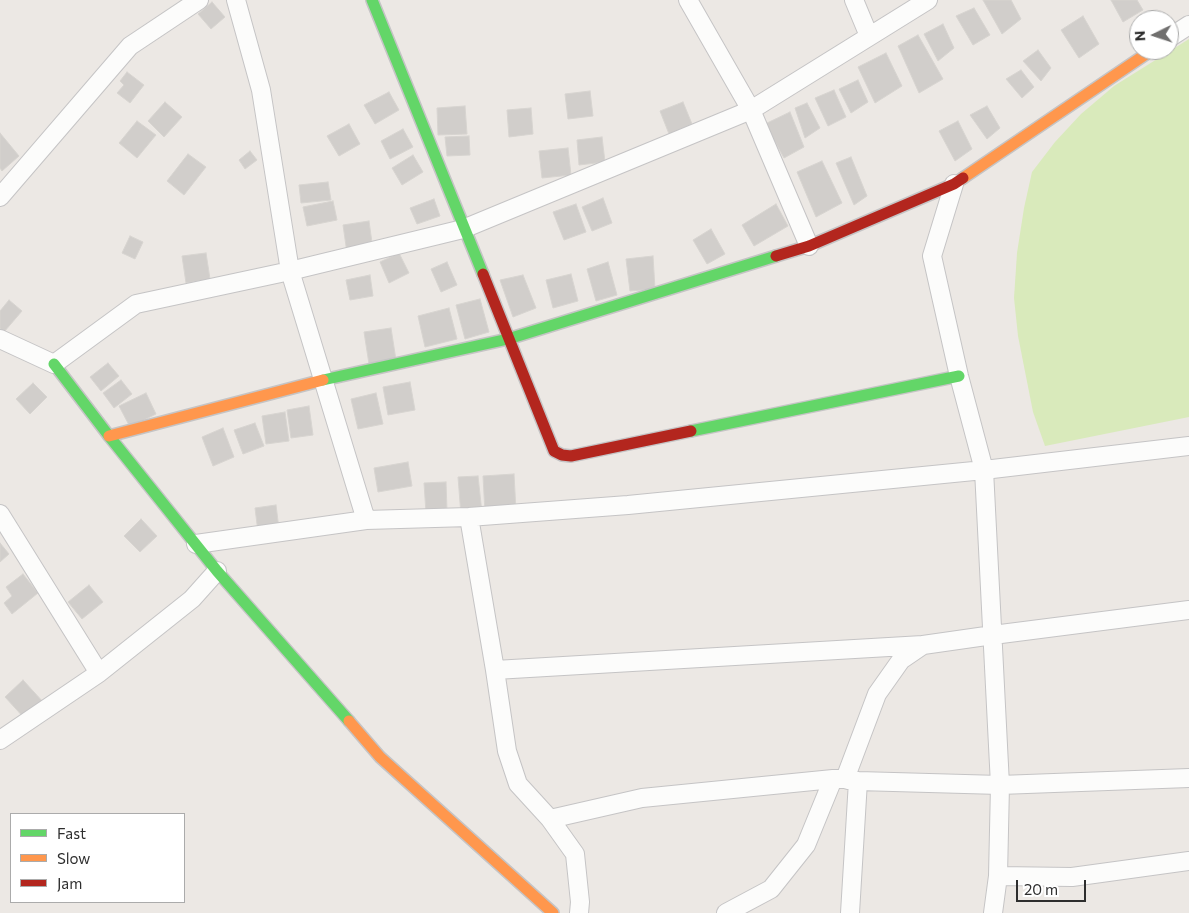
<!DOCTYPE html>
<style>
body{margin:0}
#map{position:relative;width:1189px;height:913px;overflow:hidden;background:#ece8e4;font-family:Commissioner,sans-serif}
canvas{display:block}
.legend{position:absolute;left:10px;top:813px;width:175px;height:90px;box-sizing:border-box;background:#fff;border:1px solid #ababab;margin:0;padding:6px 9px;list-style:none;font-size:15px;color:#2e2e2e}
.legend li{display:flex;align-items:center;gap:10px;height:25px}
.legend b{width:25px;border:1px solid #ababab}
.north{position:absolute;left:1129px;top:10px;width:50px;height:50px;box-sizing:border-box;background:#fff;border:1px solid #ababab;border-radius:50%;rotate:266deg;font-size:14px;font-weight:700;line-height:20px;text-align:center;color:#2e2e2e}
.north::after{content:'';display:block;margin:auto;width:18px;height:22px;background:#706f6e;clip-path:polygon(50% 0,100% 100%,50% 72%,0 100%)}
.scale{position:absolute;left:1016px;top:880px;width:70px;height:22px;box-sizing:border-box;border:2px solid #2e2e2e;border-top:0;padding-left:6px;font-size:15px;line-height:18px;white-space:nowrap;color:#2e2e2e;-webkit-text-stroke:4px #fff;paint-order:stroke}
</style>
<div id="map">
<canvas width="1189" height="913"></canvas>
<ul class="legend">
<li><b style="height:6px;background:#63d668"></b>Fast</li>
<li><b style="height:6px;background:#ff974d"></b>Slow</li>
<li><b style="height:6px;background:#b3261e"></b>Jam</li>
</ul>
<div class="north">N</div>
<div class="scale">20 m</div>
</div>
<script>
const c = document.querySelector('canvas').getContext('2d');
c.lineJoin = 'round';
function fillPath(path, color) { c.fillStyle = color; c.fill(path, 'evenodd'); }
const shape = rows => new Path2D(rows.map(r => 'M' + r).join(''));
function trace(path, color, width, dash) { c.strokeStyle = color; c.lineWidth = width; c.lineCap = dash ? 'butt' : 'round'; c.setLineDash(dash || []); c.stroke(path); }
const pitch = shape([
 [1189,39,1189,417,1045,446,1033,412,1018,336,1014,298,1017,253,1024,208,1032,172,1055,142,1081,114,1114,86]
]);
const building = shape([
 [983,0,1011,0,1021,19,1002,34,983,0],
 [1111,0,1137,0,1143,10,1123,22,1111,0],
 [212,2,225,17,211,29,198,14,212,2],
 [974,8,990,35,973,45,956,16,974,8],
 [1083,16,1099,44,1079,58,1061,30,1083,16],
 [943,24,954,48,938,61,924,34,943,24],
 [918,35,943,79,919,93,898,46,918,35],
 [1038,50,1051,68,1041,81,1023,61,1038,50],
 [886,53,902,86,875,103,858,67,886,53],
 [1021,70,1034,87,1022,98,1006,79,1021,70],
 [127,72,144,85,130,103,117,93,124,85,120,81,127,72],
 [858,80,868,102,851,113,839,89,858,80],
 [834,90,846,117,828,126,815,98,834,90],
 [590,91,593,116,568,119,565,94,590,91],
 [389,92,399,110,375,124,364,105,389,92],
 [165,102,182,117,164,137,148,121,165,102],
 [683,102,692,124,669,134,660,111,683,102],
 [807,103,820,128,805,138,795,108,807,103],
 [465,106,467,134,438,135,437,108,465,106],
 [987,106,1000,128,987,139,970,115,987,106],
 [531,108,533,134,509,137,507,110,531,108],
 [790,112,804,147,784,158,765,124,790,112],
 [137,121,156,135,137,158,119,143,137,121],
 [958,121,972,149,955,161,939,131,958,121],
 [349,124,360,144,339,156,327,136,349,124],
 [403,129,413,147,390,159,381,141,403,129],
 [0,133,19,156,2,171,0,168,0,133],
 [469,136,470,155,447,156,445,137,469,136],
 [602,137,605,162,579,165,577,140,602,137],
 [568,148,571,175,542,178,539,151,568,148],
 [250,151,257,160,245,169,239,160,250,151],
 [188,154,206,167,184,195,167,181,188,154],
 [413,155,423,172,402,185,392,168,413,155],
 [851,157,867,196,854,205,836,163,851,157],
 [822,161,842,203,816,217,797,172,822,161],
 [328,182,331,200,301,203,299,185,328,182],
 [603,198,612,223,592,231,582,207,603,198],
 [434,199,440,216,417,224,410,208,434,199],
 [333,201,337,220,307,226,303,207,333,201],
 [576,204,586,232,564,240,553,212,576,204],
 [776,204,788,226,754,246,742,225,776,204],
 [369,221,373,250,347,253,343,225,369,221],
 [711,229,725,254,707,264,693,240,711,229],
 [130,236,143,242,135,259,122,253,130,236],
 [206,253,210,279,186,283,182,256,206,253],
 [399,253,409,273,389,283,380,262,399,253],
 [653,256,655,289,630,291,626,259,653,256],
 [447,262,457,285,441,292,431,269,447,262],
 [608,262,617,295,596,301,587,269,608,262],
 [571,274,578,301,553,308,546,280,571,274],
 [370,275,373,296,350,300,346,280,370,275],
 [523,275,536,308,513,317,500,280,523,275],
 [480,299,489,332,465,339,456,305,480,299],
 [9,300,22,311,4,332,0,328,0,311,9,300],
 [449,308,457,339,425,347,418,316,449,308],
 [391,328,396,360,369,364,364,332,391,328],
 [108,363,119,376,101,391,90,377,108,363],
 [121,380,132,394,114,408,103,393,121,380],
 [410,382,415,410,388,415,383,387,410,382],
 [33,383,47,397,30,414,16,399,33,383],
 [146,393,156,414,130,427,119,406,146,393],
 [376,393,383,424,358,429,351,399,376,393],
 [309,406,313,435,291,438,287,410,309,406],
 [285,412,289,441,266,444,262,416,285,412],
 [255,423,264,446,243,454,234,430,255,423],
 [223,428,234,457,213,466,202,437,223,428],
 [408,462,412,486,378,492,374,468,408,462],
 [514,474,516,511,485,513,483,476,514,474],
 [478,476,482,513,461,515,458,477,478,476],
 [446,482,447,511,426,513,424,483,446,482],
 [276,505,279,529,258,532,255,508,276,505],
 [141,519,157,536,140,552,124,536,141,519],
 [0,543,9,554,0,562,0,543],
 [23,574,38,593,12,614,4,603,12,596,6,587,23,574],
 [89,585,103,602,82,619,68,602,89,585],
 [23,680,44,703,26,720,5,697,23,680]
]);
const street = shape([
 [688,0,751,110,809,246],
 [854,0,869,36],
 [1169,38,1189,25],
 [954,184,932,256,959,376,984,470,1000,785,998,876,993,913],
 [0,197,130,46,199,0],
 [0,339,54,364,136,304,290,271,463,229,751,110,928,0],
 [0,514,99,673],
 [469,517,495,670,507,751,518,784,550,819,575,854,580,902,579,913],
 [366,520,469,517,628,505,984,470,1189,446],
 [196,544,366,520,290,271,261,90,236,0],
 [495,670,923,645],
 [0,740,99,673,192,599,217,571],
 [848,780,858,781,850,913],
 [858,781,1000,785,1189,778],
 [550,819,642,798,833,779],
 [998,876,1072,877,1189,861],
 [726,913,771,889,806,845,833,779,845,779,877,694,901,660,923,645,993,635,1189,610]
]);
const fast = shape([
 [372,0,483,274],
 [54,364,109,436,217,571,349,721],
 [323,380,508,339,776,256],
 [691,431,959,376]
]);
const slow = shape([
 [963,178,1152,50],
 [109,436,323,380],
 [349,721,380,757,553,913]
]);
const jam = shape([
 [776,256,809,246,954,184,963,178],
 [483,274,554,451,562,455,571,456,691,431]
]);
fillPath(pitch, '#d9eabb');
fillPath(building, '#d1cecb');
trace(building, '#d7d4d0', 1);
trace(street, '#c5c4c5', 20);
trace(fast, '#c5c4c5', 14);
trace(slow, '#c5c4c5', 14);
trace(jam, '#c5c4c5', 14);
trace(street, '#fcfcfb', 18);
trace(fast, '#63d668', 11);
trace(slow, '#ff974d', 11);
trace(jam, '#b3261e', 11);
</script>
